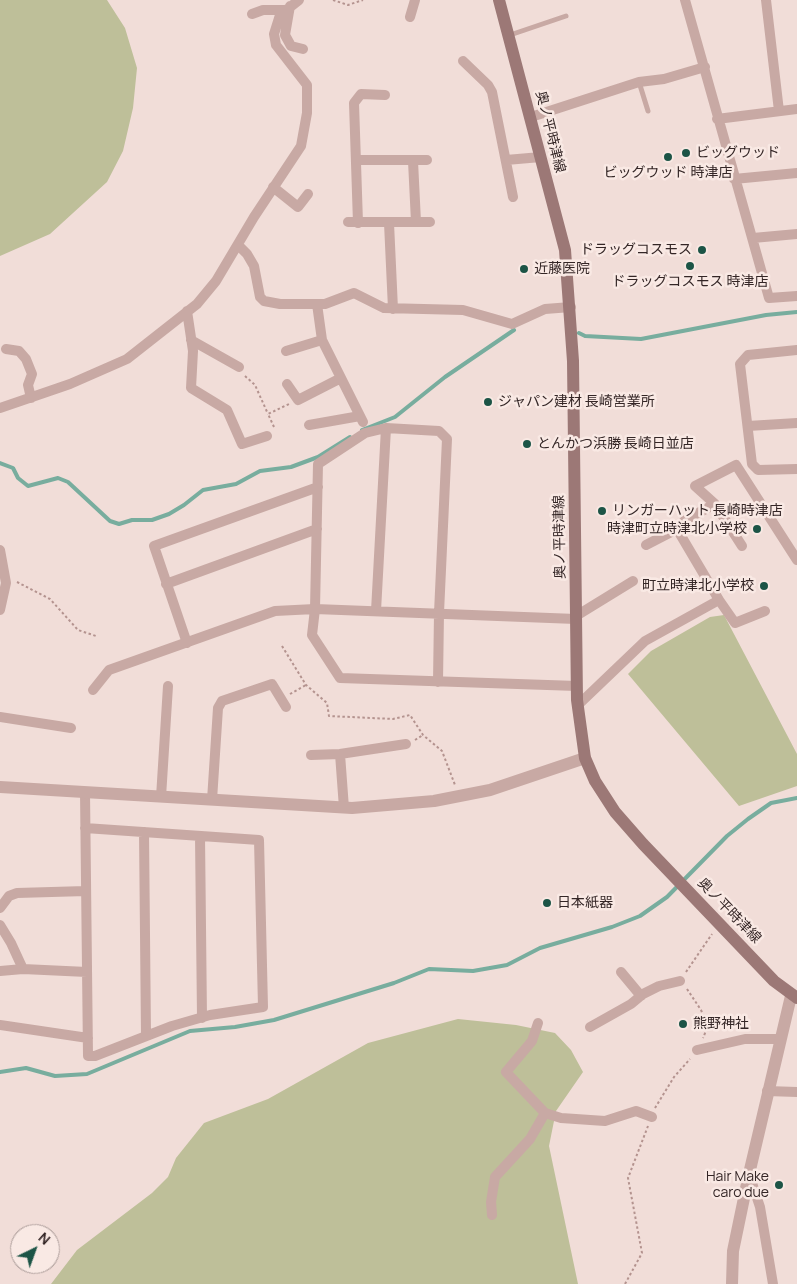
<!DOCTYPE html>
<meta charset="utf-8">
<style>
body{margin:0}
#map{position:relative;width:797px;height:1284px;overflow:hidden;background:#f1ddd8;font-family:Manrope,sans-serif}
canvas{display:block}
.north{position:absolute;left:10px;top:1224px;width:50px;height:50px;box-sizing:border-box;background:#f9e9e4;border:1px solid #aa9b98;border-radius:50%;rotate:42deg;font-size:14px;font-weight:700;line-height:20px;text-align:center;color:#342626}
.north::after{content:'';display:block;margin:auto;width:18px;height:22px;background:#1c5446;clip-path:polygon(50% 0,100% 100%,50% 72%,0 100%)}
</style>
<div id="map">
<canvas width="797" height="1284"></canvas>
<div class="north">N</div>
</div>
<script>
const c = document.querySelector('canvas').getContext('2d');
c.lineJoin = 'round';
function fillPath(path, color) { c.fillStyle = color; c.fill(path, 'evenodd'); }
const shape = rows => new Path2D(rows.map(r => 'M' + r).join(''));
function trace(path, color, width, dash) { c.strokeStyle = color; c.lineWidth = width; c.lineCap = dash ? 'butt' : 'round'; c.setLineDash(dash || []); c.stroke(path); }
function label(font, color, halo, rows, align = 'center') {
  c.font = font + ' Manrope,"Noto Sans JP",sans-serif'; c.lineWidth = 5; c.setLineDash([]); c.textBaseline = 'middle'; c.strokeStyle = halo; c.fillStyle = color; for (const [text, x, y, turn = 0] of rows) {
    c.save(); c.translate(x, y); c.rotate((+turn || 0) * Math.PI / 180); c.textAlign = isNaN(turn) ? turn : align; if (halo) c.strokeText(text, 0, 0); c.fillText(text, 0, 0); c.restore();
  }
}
const green = shape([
 [0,0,107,0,125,28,137,68,133,108,123,151,107,182,50,234,0,256],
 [724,615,797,754,797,786,739,806,628,674,651,651,710,617],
 [458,1019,516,1025,555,1033,571,1050,583,1072,556,1111,549,1146,578,1284,51,1284,77,1250,152,1193,168,1177,176,1158,204,1123,268,1099,368,1043]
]);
const stream = shape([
 [579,333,585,336,641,339,766,315,797,312],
 [362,430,395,417,445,377,514,330],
 [0,463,13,468,18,478,28,486,58,478,68,482,110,521,119,524,132,520,152,520,169,514,184,505,203,490,236,484,260,471,291,467,318,457,350,437],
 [0,1072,26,1068,55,1076,87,1074,190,1031,235,1027,274,1020,394,983,429,969,473,971,507,965,540,948,612,927,640,916,667,897,727,836,748,819,771,803,797,798]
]);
const path = shape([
 [333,0,348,5,363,0],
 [245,376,255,385,268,414],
 [274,427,268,414,289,404],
 [17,582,50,599,78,630,96,636],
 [282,646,306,685,327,703,329,716,393,719,410,715,423,735,442,751,455,785],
 [290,694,306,685],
 [415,740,423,735],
 [686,972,712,934],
 [687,989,701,1010,708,1026,703,1038],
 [655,1108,674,1077,690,1059],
 [625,1284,642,1253,628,1178,648,1126]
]);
const service = shape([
 [510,35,566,16],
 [639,82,648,111]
]);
const minor = shape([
 [685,0,769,298,797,296],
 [766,0,779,111],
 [290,6,285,35,291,46,303,49],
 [252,14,263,10,285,10],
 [410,17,415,0],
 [463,61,488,85,492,92,513,197],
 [531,117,639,82,664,79,705,67],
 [717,119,797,109],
 [356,160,427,160],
 [506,160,541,157],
 [413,161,416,222],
 [734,179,797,173],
 [273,187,298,207,308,194],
 [348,222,430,222],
 [358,223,354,103,361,94,385,95],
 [389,223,393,309],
 [753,238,797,234],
 [238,245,247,254,254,266,260,297,264,301,280,304,325,304,354,293,384,308,463,310,512,324,545,309,571,307],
 [317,304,322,340,363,422],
 [187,311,193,351,191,388,227,410,242,444,267,436],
 [191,340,239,367],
 [6,349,19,351,26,359,32,374,28,385,31,398],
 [797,350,748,355,740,364,752,464,758,470,797,469],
 [286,351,322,340],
 [287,384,298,400,341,378],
 [0,408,70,384,127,359,197,304,216,281,254,217,301,146,307,113,307,85,276,45,274,34,280,15,299,0],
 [309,425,360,416],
 [748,426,797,423],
 [386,428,439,431,447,439,439,613,438,682],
 [715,504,742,546],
 [646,545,677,529],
 [0,550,6,583,0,610],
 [166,584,317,529],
 [719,600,735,623,765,611],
 [376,611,386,428,365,433,318,464,315,609,312,635,340,678,577,686],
 [576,616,633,581],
 [187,643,154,546,318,487],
 [93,690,109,670,275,611,315,609,576,619],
 [577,706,645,641,719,600,677,529,685,520,715,504,695,486,736,465,797,560],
 [0,717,71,728],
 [340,754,344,808],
 [311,755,340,754,406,744],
 [85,792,88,1056,95,1056,172,1026,210,1015,263,1007,259,840,85,828],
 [161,797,168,686],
 [212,800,218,708,222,701,272,684,286,707],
 [144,832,146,1036],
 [200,836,202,1018],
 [0,908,9,896,17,893,86,891],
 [0,925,11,943,23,969],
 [0,971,23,969,87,972],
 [621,972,641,996],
 [538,1023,532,1041,506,1072,545,1113,561,1118,605,1121,636,1111,652,1117],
 [0,1025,88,1038],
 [590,1027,631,1004,643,994,659,986,680,981],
 [697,1050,745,1039,780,1039],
 [767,1091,797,1092],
 [749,1174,760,1207,773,1284],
 [492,1215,491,1202,495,1177,530,1139,545,1113]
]);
const tertiary = shape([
 [0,787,352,808,434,801,490,790,585,758],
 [732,1284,733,1251,749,1174,791,996]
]);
const secondary = shape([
 [499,0,565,250,573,361,577,700,585,758,595,781,615,812,643,844,774,981,797,998]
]);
const markers = [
 [686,153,5,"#1c5446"],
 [668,157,5,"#1c5446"],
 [702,250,5,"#1c5446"],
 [690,266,5,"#1c5446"],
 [524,269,5,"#1c5446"],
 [488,402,5,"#1c5446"],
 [527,444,5,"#1c5446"],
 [602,511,5,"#1c5446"],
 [757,529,5,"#1c5446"],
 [764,586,5,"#1c5446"],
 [547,903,5,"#1c5446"],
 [683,1024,5,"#1c5446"],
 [779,1185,5,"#1c5446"]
];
const streetNames = [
 ["奥ノ平時津線",550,132,76],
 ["奥ノ平時津線",560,537,-91],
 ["奥ノ平時津線",729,911,46]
];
const poiNames = [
 ["ビッグウッド",696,153],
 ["ビッグウッド 時津店",668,173,"center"],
 ["ドラッグコスモス",692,250,"right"],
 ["近藤医院",534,269],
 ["ドラッグコスモス 時津店",690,282,"center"],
 ["ジャパン建材 長崎営業所",498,402],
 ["とんかつ浜勝 長崎日並店",537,444],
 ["リンガーハット 長崎時津店",612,511],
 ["時津町立時津北小学校",747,529,"right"],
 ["町立時津北小学校",754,586,"right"],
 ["日本紙器",557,903],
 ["熊野神社",693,1024],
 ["Hair Make",769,1177,"right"],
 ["caro due",769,1193,"right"]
];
fillPath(green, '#bebf99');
trace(stream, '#78ad9e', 4);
trace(path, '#b4938f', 2, [2.5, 2.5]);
trace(service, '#c8a9a4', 5);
trace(minor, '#c8a9a4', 10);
trace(tertiary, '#c8a9a4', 12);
trace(secondary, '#9c7876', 12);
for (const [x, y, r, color] of markers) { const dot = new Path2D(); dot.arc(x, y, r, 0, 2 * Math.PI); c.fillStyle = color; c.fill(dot); trace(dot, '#f9e9e4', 2); }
label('14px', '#342626', '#f9e9e4', streetNames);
label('14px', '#342626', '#f9e9e4', poiNames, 'left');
</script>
